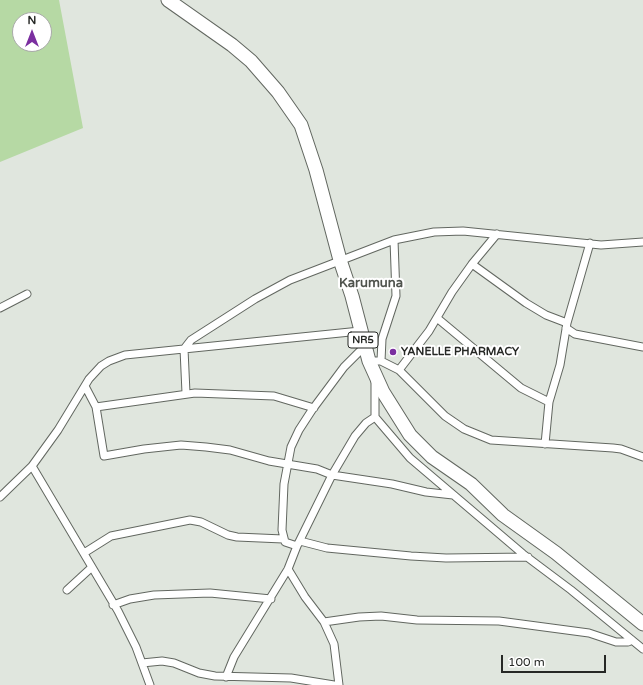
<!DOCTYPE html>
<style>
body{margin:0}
#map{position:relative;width:643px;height:685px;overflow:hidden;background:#e0e6de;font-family:"Varela Round",sans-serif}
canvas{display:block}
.north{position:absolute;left:12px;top:12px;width:40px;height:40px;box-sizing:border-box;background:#fff;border:1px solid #a8a9a8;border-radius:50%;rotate:0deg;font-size:11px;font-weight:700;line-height:16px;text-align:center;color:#262825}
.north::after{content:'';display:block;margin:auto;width:14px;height:18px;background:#7b2fa0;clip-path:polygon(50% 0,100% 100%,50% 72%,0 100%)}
.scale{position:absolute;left:501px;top:655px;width:105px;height:18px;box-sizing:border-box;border:2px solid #262825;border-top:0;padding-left:5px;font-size:12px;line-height:14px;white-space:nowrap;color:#262825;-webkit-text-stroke:3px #fff;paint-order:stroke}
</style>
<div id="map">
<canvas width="643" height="685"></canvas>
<div class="north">N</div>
<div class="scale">100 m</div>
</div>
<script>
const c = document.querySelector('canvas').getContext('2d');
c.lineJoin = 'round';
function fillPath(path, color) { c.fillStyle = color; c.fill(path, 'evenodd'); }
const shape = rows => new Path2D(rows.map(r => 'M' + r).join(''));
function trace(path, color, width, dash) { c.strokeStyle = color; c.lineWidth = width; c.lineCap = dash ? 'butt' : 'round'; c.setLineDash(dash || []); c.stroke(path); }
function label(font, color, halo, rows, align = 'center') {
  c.font = font + ' "Varela Round",sans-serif'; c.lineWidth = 4; c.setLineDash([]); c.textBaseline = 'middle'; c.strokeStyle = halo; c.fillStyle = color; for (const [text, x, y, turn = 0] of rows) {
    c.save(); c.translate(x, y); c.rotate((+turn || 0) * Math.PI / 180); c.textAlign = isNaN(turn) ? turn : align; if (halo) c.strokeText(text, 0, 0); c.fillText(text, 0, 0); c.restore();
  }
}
const green = shape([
 [0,0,59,0,83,128,0,162],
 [20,20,44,20,44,44,20,44]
]);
const street = shape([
 [472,264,497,234],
 [0,308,27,294],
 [437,318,521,388,549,402],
 [566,328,575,334,643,347],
 [369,361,381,361,399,370,445,416,464,429,491,440,613,448,621,449,643,457],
 [381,361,382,339,396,296,394,240],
 [399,370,429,331,452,292,472,264,526,303,546,315,567,323,590,243],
 [375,379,375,417,410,458,523,554,571,590,643,649],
 [85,386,96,407,104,456,144,449,181,445,206,447,230,450,269,461,317,469,332,475,392,484,426,492,453,495],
 [186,393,184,349,191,340,255,299,290,280,394,240,434,232,463,231,601,245,643,242],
 [96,407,195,393,274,396,314,408],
 [545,444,549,402,560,365,567,323],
 [32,466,118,611,136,647,150,685],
 [0,497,32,466,58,430,89,379,101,366,109,361,125,355,360,331],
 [300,541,327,548,411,556,446,558,528,557],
 [297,546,285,542,282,530,284,484,291,447,299,430,312,410,344,367,365,346],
 [84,553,111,536,190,520,201,522,228,535,237,537,283,539],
 [288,569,305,597,324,622,334,644,339,685],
 [67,590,92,567],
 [113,605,130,599,154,595,210,593,271,599],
 [324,622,359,617,381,616,417,620,499,621,589,633,616,642,628,642,632,640],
 [142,663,162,661,174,663,199,673,215,676,291,678,334,685],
 [226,677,234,657,288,569,297,546,332,475,355,436,366,423,375,417]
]);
const highway = shape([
 [168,0,232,45,251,61,278,92,301,125,316,170,340,260,352,296,369,361,383,392,410,435,432,457,471,484,503,515,556,553,643,624]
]);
const markers = [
 [393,352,4,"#7b2fa0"]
];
const shields = [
 [363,340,30]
];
const shieldNames = [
 ["NR5",363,340]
];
const poiNames = [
 ["YANELLE PHARMACY",401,352]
];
const quarterNames = [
 ["Karumuna",371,284]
];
fillPath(green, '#b6d9a4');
trace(street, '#626760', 9);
trace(highway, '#626760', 15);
trace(street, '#fff', 7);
trace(highway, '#fff', 13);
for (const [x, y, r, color] of markers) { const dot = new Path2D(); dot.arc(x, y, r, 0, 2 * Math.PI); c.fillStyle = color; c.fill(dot); trace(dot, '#fff', 1.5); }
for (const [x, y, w] of shields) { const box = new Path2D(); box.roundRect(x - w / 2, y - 8, w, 16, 3); c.fillStyle = '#fff'; c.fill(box); trace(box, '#262825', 1); }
label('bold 10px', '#262825', null, shieldNames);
label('bold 11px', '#262825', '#fff', poiNames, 'left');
label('bold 13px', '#4f534d', '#fff', quarterNames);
</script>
